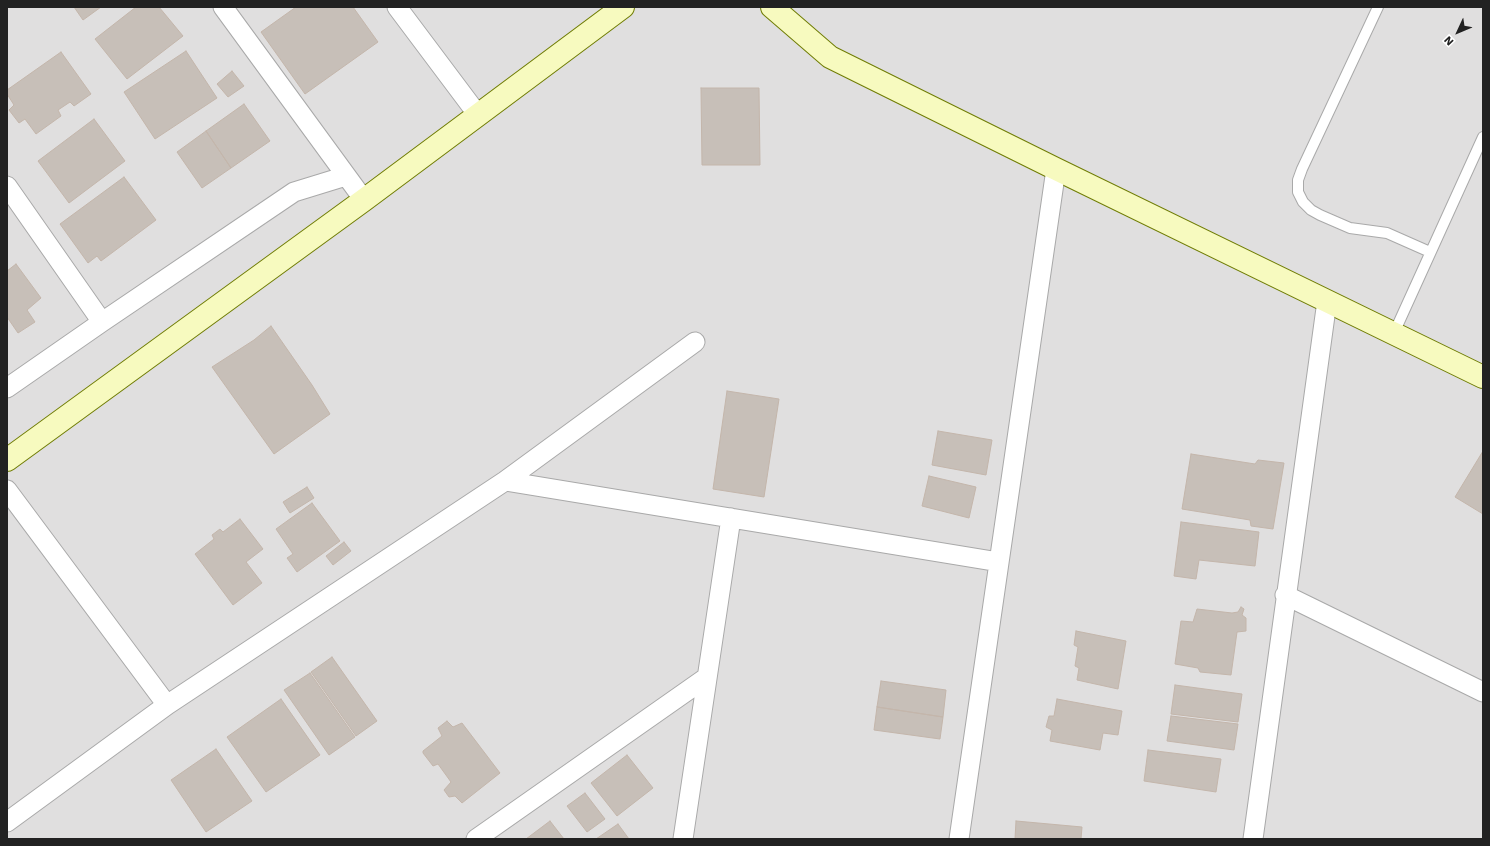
<!DOCTYPE html>
<style>
body{margin:0}
#map{position:relative;width:1490px;height:846px;overflow:hidden;background:#f2efe9;font-family:"Work Sans",sans-serif}
canvas{display:block}
.frame{position:absolute;inset:0;border:8px solid #222;pointer-events:none}
.north{position:absolute;left:1438px;top:12px;width:40px;height:40px;-webkit-text-stroke:3px #fff;paint-order:stroke;rotate:226deg;font-size:11px;font-weight:700;line-height:16px;text-align:center;color:#222}
.north::after{content:'';display:block;margin:auto;width:14px;height:18px;background:#222;clip-path:polygon(50% 0,100% 100%,50% 72%,0 100%)}
</style>
<div id="map">
<canvas width="1490" height="846"></canvas>
<div class="frame"></div>
<div class="north">N</div>
</div>
<script>
const c = document.querySelector('canvas').getContext('2d');
c.lineJoin = 'round';
function fillPath(path, color) { c.fillStyle = color; c.fill(path, 'evenodd'); }
const shape = rows => new Path2D(rows.map(r => 'M' + r).join(''));
function trace(path, color, width, dash) { c.strokeStyle = color; c.lineWidth = width; c.lineCap = dash ? 'butt' : 'round'; c.setLineDash(dash || []); c.stroke(path); }
const residential = shape([
 [7,7,1483,7,1483,839,7,839]
]);
const building = shape([
 [74,7,101,7,83,20,74,7],
 [136,7,159,7,183,36,127,79,95,39,136,7],
 [296,7,353,7,378,42,305,94,261,32,296,7],
 [186,51,217,98,155,139,124,92,186,51],
 [61,52,91,94,74,106,70,102,58,110,61,116,36,134,25,119,19,123,9,110,14,105,7,94,7,90,61,52],
 [232,71,244,86,228,97,217,84,232,71],
 [701,88,759,88,760,165,702,165,701,88],
 [244,104,270,141,231,168,206,131,244,104],
 [94,119,125,161,69,203,38,161,94,119],
 [206,131,231,168,202,188,177,152,206,131],
 [124,177,156,220,101,261,97,256,88,263,60,224,124,177],
 [16,264,41,298,27,310,35,322,18,333,7,317,7,271,16,264],
 [271,326,312,385,330,414,274,454,212,367,254,340,271,326],
 [727,391,779,399,764,497,713,489,727,391],
 [938,431,992,440,986,475,932,465,938,431],
 [1483,451,1483,514,1455,497,1483,451],
 [1191,454,1255,464,1258,460,1284,463,1273,529,1251,526,1250,520,1182,509,1191,454],
 [929,476,976,487,969,518,922,506,929,476],
 [307,487,314,498,290,513,283,502,307,487],
 [312,503,340,541,297,572,287,558,293,554,276,529,312,503],
 [240,519,263,549,246,562,262,583,233,605,195,554,214,539,212,535,220,529,223,532,240,519],
 [1181,522,1259,532,1255,566,1199,560,1196,579,1174,576,1181,522],
 [344,542,351,551,333,565,326,556,344,542],
 [1241,607,1244,609,1242,615,1246,618,1246,631,1237,632,1231,675,1200,672,1198,668,1175,664,1181,621,1193,622,1197,609,1232,613,1238,612,1241,607],
 [1076,631,1126,641,1118,689,1077,680,1079,668,1075,666,1078,647,1074,645,1076,631],
 [332,657,377,721,356,736,311,672,332,657],
 [310,673,355,737,329,755,284,690,310,673],
 [881,681,946,690,943,717,877,707,881,681],
 [1175,685,1242,694,1238,722,1171,714,1175,685],
 [281,699,320,755,266,792,227,737,281,699],
 [1057,699,1122,711,1118,735,1103,733,1100,750,1050,741,1052,730,1046,727,1049,716,1054,716,1057,699],
 [877,707,943,717,940,739,874,730,877,707],
 [1171,716,1238,724,1234,750,1167,741,1171,716],
 [447,721,453,727,462,723,500,773,462,803,455,796,449,797,444,790,451,782,438,764,433,766,423,753,423,751,442,736,438,728,447,721],
 [216,749,252,801,206,832,171,780,216,749],
 [1148,750,1221,759,1216,792,1144,781,1148,750],
 [627,755,653,788,617,816,591,783,627,755],
 [585,793,605,819,587,832,567,806,585,793],
 [550,821,564,839,526,839,550,821],
 [1016,821,1082,827,1081,839,1015,839,1016,821],
 [618,824,629,839,596,839,618,824]
]);
const lane = shape([
 [1378,7,1302,169,1298,180,1298,192,1303,202,1311,210,1320,215,1350,228,1387,233,1430,252],
 [1394,333,1483,137]
]);
const street = shape([
 [223,7,364,200],
 [397,7,478,115],
 [7,186,102,322],
 [7,388,102,322,294,192,346,176],
 [505,481,999,562],
 [7,490,167,705],
 [1285,595,1483,692],
 [7,822,167,705,505,481,695,342],
 [476,839,707,677],
 [683,839,731,518],
 [959,839,1056,169],
 [1253,839,1327,301]
]);
const secondary = shape([
 [772,7,830,57,1056,169,1483,377],
 [7,460,364,200,623,7]
]);
fillPath(residential, '#e0dfdf');
fillPath(building, '#c7bfb8');
trace(building, '#c4b6ab', 1);
trace(lane, '#a9a9a9', 12);
trace(street, '#a9a9a9', 21);
trace(secondary, '#707d05', 24);
trace(lane, '#fff', 10);
trace(street, '#fff', 19);
trace(secondary, '#f7fabf', 22);
</script>
